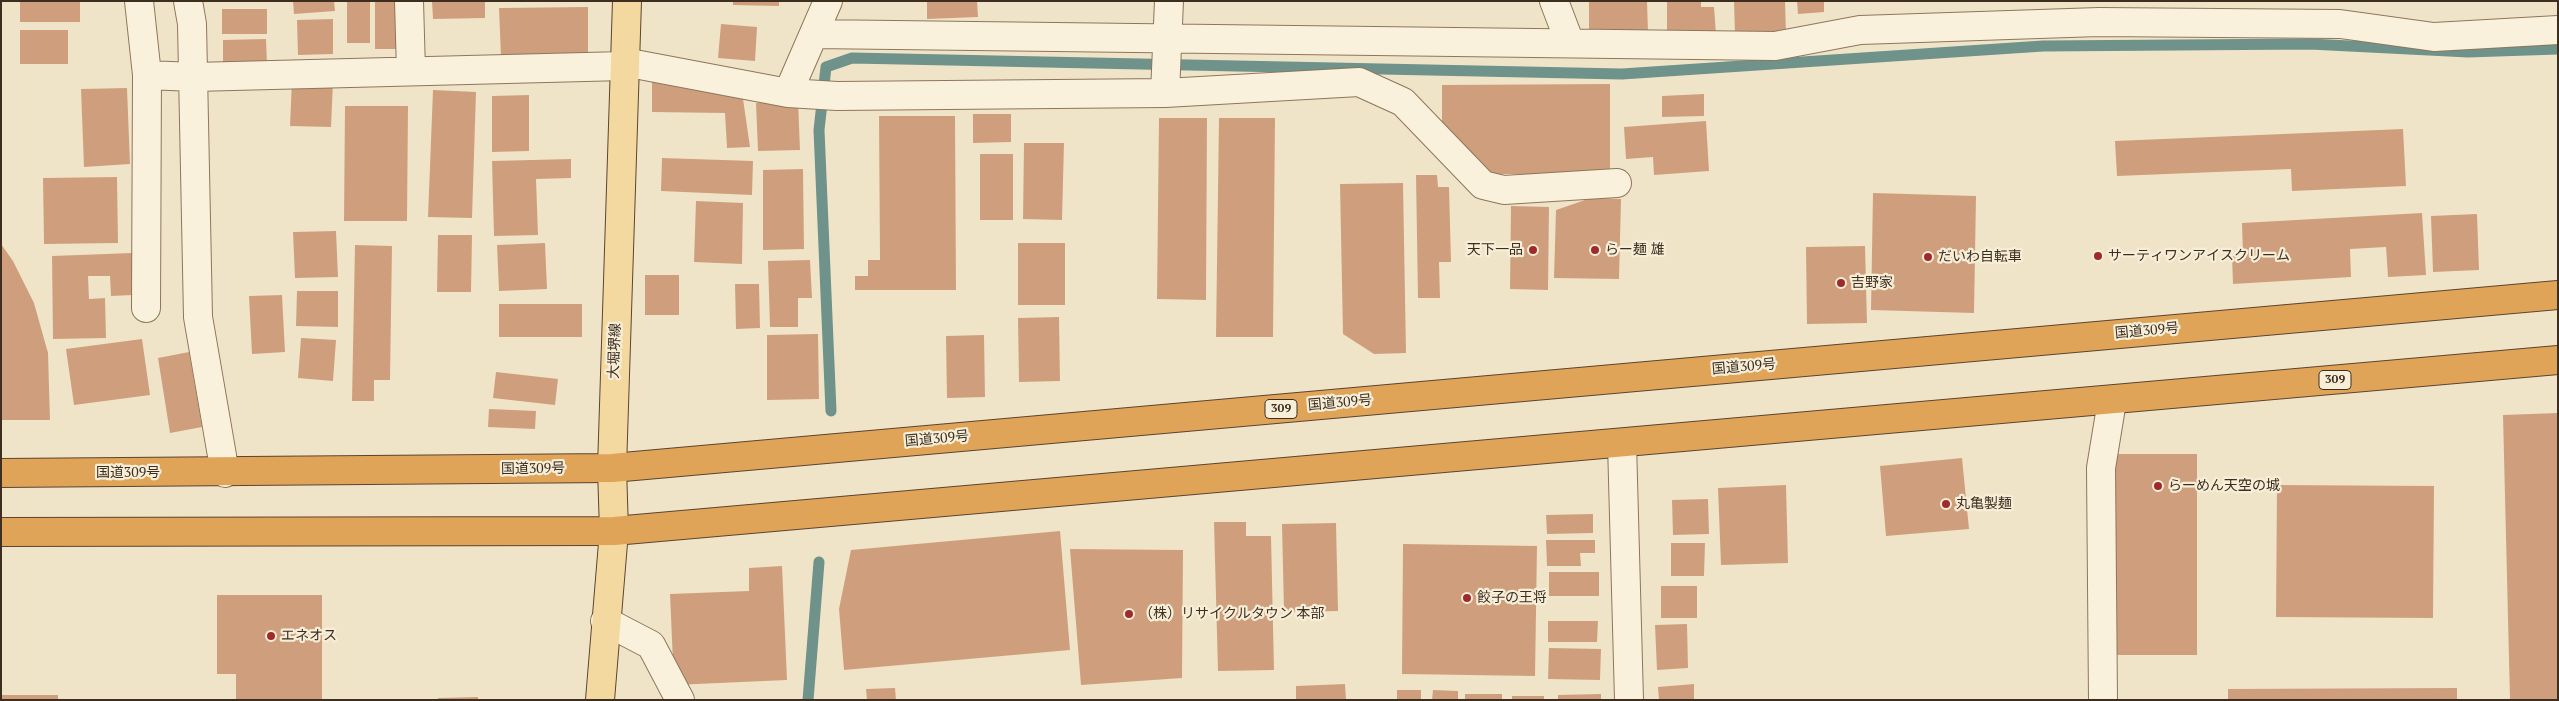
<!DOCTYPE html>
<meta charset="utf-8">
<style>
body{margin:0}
#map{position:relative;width:2559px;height:701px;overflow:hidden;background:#f0e4c8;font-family:"PT Serif",serif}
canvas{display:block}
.frame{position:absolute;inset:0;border:2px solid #3d2e20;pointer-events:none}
</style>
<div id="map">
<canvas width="2559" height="701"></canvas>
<div class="frame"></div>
</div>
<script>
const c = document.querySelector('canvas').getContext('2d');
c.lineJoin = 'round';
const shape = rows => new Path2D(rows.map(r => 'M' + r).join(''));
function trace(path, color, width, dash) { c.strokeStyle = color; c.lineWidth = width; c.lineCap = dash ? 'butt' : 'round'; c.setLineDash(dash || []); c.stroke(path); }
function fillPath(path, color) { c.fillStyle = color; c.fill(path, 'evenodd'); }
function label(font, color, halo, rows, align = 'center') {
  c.font = font + ' "PT Serif","Noto Sans JP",serif'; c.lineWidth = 4.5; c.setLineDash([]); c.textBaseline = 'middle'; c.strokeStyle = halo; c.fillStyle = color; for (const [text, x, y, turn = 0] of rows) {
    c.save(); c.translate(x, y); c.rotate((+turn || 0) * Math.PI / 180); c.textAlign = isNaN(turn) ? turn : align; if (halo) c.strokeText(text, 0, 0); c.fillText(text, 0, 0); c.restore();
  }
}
const stream = shape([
 [831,411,819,130,826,67,852,58,1622,74,2043,46,2310,44,2468,52,2558,49],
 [808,700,819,562]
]);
const building = shape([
 [20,1,80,1,80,22,20,22],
 [293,1,334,1,335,11,294,14],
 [347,1,370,1,370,43,347,43],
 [375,1,398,1,397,49,375,49],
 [432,1,485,1,485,18,433,19],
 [733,1,779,1,779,6,733,5],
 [927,1,977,1,978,17,927,19],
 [1589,1,1647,1,1648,32,1589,33],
 [1667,1,1701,1,1701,7,1714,7,1716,34,1667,35],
 [1734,1,1785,1,1786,34,1735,35],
 [1797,1,1824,1,1824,12,1798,14],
 [588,7,588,56,501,57,499,8],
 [222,9,267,9,267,34,222,34],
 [333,19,333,54,298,55,297,20],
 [721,24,757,27,755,61,718,58],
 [20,30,68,30,68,64,20,64],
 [266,39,267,64,223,65,223,40],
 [652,79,742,92,750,147,727,148,725,113,652,112],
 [292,80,333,82,331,127,290,126],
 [1610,84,1610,174,1492,174,1442,124,1442,85],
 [127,88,130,164,84,167,81,89],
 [433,90,476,92,472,218,428,217],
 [1704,94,1704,116,1662,117,1662,96],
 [529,95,529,151,492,152,492,96],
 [798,101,800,150,758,151,756,103],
 [345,106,408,106,407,221,344,221],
 [973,114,1011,114,1011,142,973,143],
 [879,116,955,116,956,290,855,290,855,276,868,276,868,260,880,260],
 [1159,118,1207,118,1206,300,1157,299],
 [1219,118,1275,118,1273,337,1216,337],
 [1706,121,1709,171,1654,175,1653,157,1626,159,1624,127],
 [2403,129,2406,186,2292,191,2291,169,2117,176,2115,141],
 [1024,143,1064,143,1062,220,1023,219],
 [980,154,1013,154,1013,220,980,220],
 [662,158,753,161,752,195,661,191],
 [571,159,571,178,536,179,538,235,494,236,492,161],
 [803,169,804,249,763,250,763,170],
 [1416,175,1437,175,1438,187,1449,187,1451,262,1439,262,1440,298,1418,298],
 [117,177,118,243,44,244,43,178],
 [1403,183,1406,353,1374,354,1343,334,1340,184],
 [1873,193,1976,196,1974,313,1871,310],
 [1591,198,1621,199,1619,279,1554,278,1556,210],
 [696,201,743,203,742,264,694,262],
 [1511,206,1549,207,1548,290,1510,289],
 [2422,213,2426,275,2388,277,2386,247,2350,249,2351,277,2233,284,2232,256,2243,255,2242,223],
 [2477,214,2479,270,2433,272,2431,216],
 [336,231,338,277,295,278,293,232],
 [438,235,472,235,471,292,437,292],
 [545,243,547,289,499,291,497,245],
 [1018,243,1065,243,1065,305,1018,305],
 [1,244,13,261,34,303,48,353,50,420,1,420],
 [355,245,392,246,390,380,374,380,374,401,352,401],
 [1865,246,1867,323,1807,324,1806,247],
 [132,253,133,295,111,296,110,276,88,276,89,299,105,298,106,338,53,339,52,256],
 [810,260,812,298,798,298,798,327,770,327,768,261],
 [645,275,679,275,679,315,645,315],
 [735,284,759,284,760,328,736,329],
 [297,291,338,291,338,327,296,326],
 [282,295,285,352,252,354,249,296],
 [499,304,582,304,582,337,499,337],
 [1059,317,1060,381,1019,382,1018,318],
 [818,334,819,399,767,400,767,335],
 [984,335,985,397,947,398,946,336],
 [301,338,336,340,333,381,298,378],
 [142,339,150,395,74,405,66,349],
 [189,352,202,427,170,433,158,358],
 [496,372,558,379,555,405,493,398],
 [489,409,536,411,535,429,488,427],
 [2558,413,2558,700,2510,700,2503,415],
 [2106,454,2197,454,2197,655,2105,655],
 [1962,458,1969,529,1886,536,1880,466],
 [1786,485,1788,563,1721,565,1718,488],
 [2277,485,2434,486,2433,618,2276,617],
 [1708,499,1709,534,1673,535,1672,500],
 [1593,514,1593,533,1547,534,1546,515],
 [1214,522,1246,522,1246,536,1271,536,1274,670,1218,671],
 [1336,523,1338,611,1284,612,1282,524],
 [1060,531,1070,650,844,670,839,609,851,550],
 [1546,540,1595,540,1595,553,1580,553,1581,566,1547,566],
 [1671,543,1705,543,1704,576,1671,576],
 [1403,544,1537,546,1535,676,1402,674],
 [1070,549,1183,550,1182,678,1081,685],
 [782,566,787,680,674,685,670,594,749,591,749,568],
 [1549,572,1599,572,1599,596,1549,596],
 [1661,586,1697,586,1697,618,1661,618],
 [217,595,322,595,322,700,236,700,236,674,217,674],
 [1548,621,1598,621,1597,642,1548,642],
 [1687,624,1688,668,1657,670,1655,625],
 [1549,648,1601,649,1600,680,1548,679],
 [1345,684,1346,700,1296,700,1296,686],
 [1694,684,1694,700,1659,700,1658,687],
 [895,688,896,700,867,700,866,689],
 [2457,688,2457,700,2228,700,2228,689],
 [1397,690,1421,690,1421,700,1397,700],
 [1433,690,1458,691,1458,700,1432,700],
 [1465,694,1502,694,1502,700,1465,700],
 [1601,694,1601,700,1558,700,1558,695],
 [1,695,58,695,58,700,1,700],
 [1512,696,1544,696,1544,700,1512,700],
 [478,697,478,700,438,700,438,698]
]);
const minor = shape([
 [139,1,147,75,146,308],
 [188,1,192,24,198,317,225,473],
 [409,1,411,71],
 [1554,1,1570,43],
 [814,34,1775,46,1860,30,2099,22,2340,24,2434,37,2558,30],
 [624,62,788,93,837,96,1165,93,1169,1],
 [147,75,194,77,624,66],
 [788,93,828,1],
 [1165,93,1359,82,1403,102,1483,185,1504,190,1617,183],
 [1622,443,1629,700],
 [605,621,651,645,680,700],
 [2103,700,2101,468,2112,401]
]);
const major = shape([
 [600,700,614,531,612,468,627,1]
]);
const highway = shape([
 [1,473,612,468,2558,295],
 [1,532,614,531,2558,360]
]);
const markers = [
 [1533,250,5,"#9e2a2b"],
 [1595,250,5,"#9e2a2b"],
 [2098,256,5,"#9e2a2b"],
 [1928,257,5,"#9e2a2b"],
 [1841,283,5,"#9e2a2b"],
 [2158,486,5,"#9e2a2b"],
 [1946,504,5,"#9e2a2b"],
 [1467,598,5,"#9e2a2b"],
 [1129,614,5,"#9e2a2b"],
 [271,636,5,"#9e2a2b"]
];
const shields = [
 [2335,380,32],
 [1281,409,32]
];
const shieldNames = [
 ["309",2335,380],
 ["309",1281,409]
];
const poiNames = [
 ["天下一品",1523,250,"right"],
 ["らー麺 雄",1605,250],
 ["サーティワンアイスクリーム",2108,256],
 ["だいわ自転車",1938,257],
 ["吉野家",1851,283],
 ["らーめん天空の城",2168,486],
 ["丸亀製麺",1956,504],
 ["餃子の王将",1477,598],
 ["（株）リサイクルタウン 本部",1139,614],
 ["エネオス",281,636]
];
const streetNames = [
 ["国道309号",2147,331,-5],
 ["大堀堺線",615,351,-88],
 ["国道309号",1744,367,-5],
 ["国道309号",1340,403,-5],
 ["国道309号",937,439,-5],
 ["国道309号",533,469,-1],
 ["国道309号",128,473]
];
trace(stream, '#6f938a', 11);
fillPath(building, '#cf9f7d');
trace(minor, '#8d765c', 30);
trace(major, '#5b4430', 30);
trace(highway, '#5b4430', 30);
trace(minor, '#faf1dc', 28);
trace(major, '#f3d9a0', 28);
trace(highway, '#e0a458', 28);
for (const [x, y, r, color] of markers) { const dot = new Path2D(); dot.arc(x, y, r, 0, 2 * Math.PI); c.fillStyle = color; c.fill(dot); trace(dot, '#f7eed8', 2); }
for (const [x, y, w] of shields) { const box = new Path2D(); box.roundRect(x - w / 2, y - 9.5, w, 19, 4); c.fillStyle = '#f7eed8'; c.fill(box); trace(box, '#3d2e20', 1); }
label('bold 12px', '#3d2e20', null, shieldNames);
label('14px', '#3d2e20', '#f7eed8', poiNames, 'left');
label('14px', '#3d2e20', '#f7eed8', streetNames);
</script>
